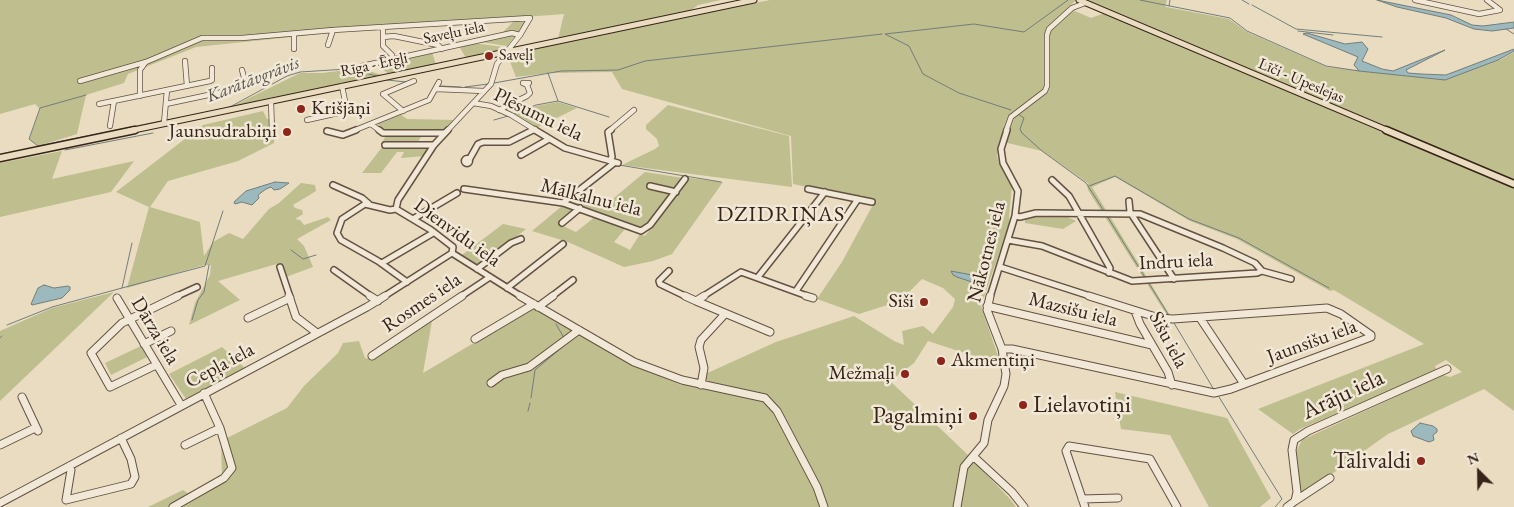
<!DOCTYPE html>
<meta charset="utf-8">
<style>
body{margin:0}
#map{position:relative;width:1514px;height:507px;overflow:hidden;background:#e9dcc1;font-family:"EB Garamond",serif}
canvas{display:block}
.north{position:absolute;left:1454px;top:447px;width:50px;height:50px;-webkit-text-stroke:4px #f1e8d7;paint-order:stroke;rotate:337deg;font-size:14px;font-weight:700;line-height:20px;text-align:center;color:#372317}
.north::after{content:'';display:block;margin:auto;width:18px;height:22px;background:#372317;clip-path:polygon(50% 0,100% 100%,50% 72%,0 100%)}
</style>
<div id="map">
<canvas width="1514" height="507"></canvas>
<div class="north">N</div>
</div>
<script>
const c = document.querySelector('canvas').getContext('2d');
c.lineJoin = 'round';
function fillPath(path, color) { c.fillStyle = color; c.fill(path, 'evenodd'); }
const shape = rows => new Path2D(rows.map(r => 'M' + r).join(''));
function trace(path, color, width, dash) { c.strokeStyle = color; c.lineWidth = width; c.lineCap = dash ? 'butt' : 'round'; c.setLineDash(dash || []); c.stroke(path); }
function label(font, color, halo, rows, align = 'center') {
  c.font = font + ' "EB Garamond",serif'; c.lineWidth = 5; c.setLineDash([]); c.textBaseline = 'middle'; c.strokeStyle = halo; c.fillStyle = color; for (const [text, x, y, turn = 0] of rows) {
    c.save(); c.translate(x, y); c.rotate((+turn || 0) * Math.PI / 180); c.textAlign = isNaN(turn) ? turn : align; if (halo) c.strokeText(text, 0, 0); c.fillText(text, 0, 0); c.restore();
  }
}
const green = shape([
 [0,0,721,0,698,5,690,11,558,39,564,14,378,28,196,47,128,74,124,83,86,95,77,134,38,146,29,139,40,109,35,104,0,114],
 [770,0,1076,0,1068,8,1091,18,1105,13,1382,132,1514,185,1514,411,1484,389,1388,434,1301,496,1296,452,1302,440,1443,375,1450,377,1462,372,1446,360,1435,366,1437,370,1300,429,1293,434,1258,409,1424,344,1334,290,1330,291,1237,239,1190,221,1115,177,1092,187,1171,317,1168,317,1088,190,1087,184,1089,184,1042,151,999,141,997,155,999,164,1012,186,1009,217,1010,221,981,306,1001,365,928,341,914,363,890,381,965,452,1010,499,1016,507,148,507,183,490,189,494,222,478,221,441,287,408,304,386,338,353,343,343,359,341,365,358,372,359,432,321,423,373,533,308,626,362,681,385,776,342,854,316,894,341,904,345,902,331,923,326,933,334,953,307,955,299,943,288,922,279,900,301,859,314,817,299,842,262,875,201,793,184,791,136,622,89,612,72,550,73,516,77,507,54],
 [1086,0,1167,0,1165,6,1166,7,1229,19,1247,32,1327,67,1444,79,1502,59,1514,52,1514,180],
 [528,19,507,46,481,42,498,37,515,20],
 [473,43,503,47,505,50,466,58,459,46],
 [432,52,436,65,390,75,377,65],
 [360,68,385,76,233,106,300,73,323,73],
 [558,102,577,108,536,128,513,115,536,106],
 [668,105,789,136,792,187,622,165,655,149,659,146,657,139,646,129,646,125],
 [263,111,267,119,275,120,274,143,238,161,168,181,150,207,200,222,204,256,213,242,229,233,243,239,269,209,279,203,301,183,315,185,316,191,293,205,295,208,302,210,303,214,295,219,300,220,304,225,328,217,331,220,297,239,304,246,313,267,286,277,280,263,218,281,240,300,189,325,195,303,210,275,211,265,204,265,127,288,149,207,116,192,203,125],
 [400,114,407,119,454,120,443,132,388,132,376,123],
 [387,134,423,134,417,143,381,144],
 [383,146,430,146,425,156,401,158,404,152,397,152,381,173,362,173],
 [62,151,52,179,134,161,111,192,0,217,0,163],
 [645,172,683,178,674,190,650,183,646,187,671,193,645,227,636,229,568,202,583,191,609,202],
 [689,178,723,182,672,254,653,261,624,267,568,242,532,231,562,206,574,209,557,223,576,232,596,216,625,229,614,242,630,250,640,234,645,236],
 [1034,215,1065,216,1076,221,1063,229,1025,223,1025,219],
 [503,224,526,229,479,266,462,255],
 [114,292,0,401,0,331,52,308],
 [141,346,147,357,111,375,105,363],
 [222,347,245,368,186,399,169,374],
 [1115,392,1227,418,1271,498,1260,507,1209,507,1170,435,1121,429]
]);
const water = shape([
 [1377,0,1451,15,1472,25,1483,26,1514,22,1514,28,1492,31,1474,29,1446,18,1397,7,1377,0],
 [1307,33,1345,44,1362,42,1368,49,1362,61,1382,69,1393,71,1445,50,1406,70,1408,73,1421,74,1446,75,1514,49,1514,51,1498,60,1445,80,1359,71,1354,65,1358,57,1303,34,1307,33],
 [275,182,289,183,280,189,274,190,271,187,266,189,258,195,259,198,252,205,242,202,235,204,234,202,246,191,275,182],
 [986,266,990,269,984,283,972,282,957,277,953,275,951,271,972,275,986,266],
 [44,285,54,288,68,286,70,287,70,290,62,298,32,305,31,304,38,288,44,285],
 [1420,423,1433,426,1437,429,1437,432,1433,435,1434,440,1429,442,1413,436,1411,431,1420,423]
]);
const stream = shape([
 [1140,0,1230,18,1247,31,1326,66,1359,71],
 [1242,0,1249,4],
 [1252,5,1296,29,1382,37],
 [1169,6,1170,0],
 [1506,29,1514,34],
 [1298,31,1333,35],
 [387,80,406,82],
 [494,83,561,71,618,70,645,61,882,34],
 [441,86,461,87],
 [465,87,488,84],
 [86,95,40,108,29,139,38,146,161,121],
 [558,101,609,117],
 [1011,110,959,93,923,74,909,46,885,34,974,24,1024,32,1068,0],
 [514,114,536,105,558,101,548,73],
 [1018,114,1024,118,1020,129,1022,133,1042,151,1086,183,1104,211],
 [169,120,228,108,287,76,300,72,347,69,377,76],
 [494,120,508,116],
 [65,150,153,133],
 [619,165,721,182],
 [1089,186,1115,176,1189,219,1239,238,1329,288],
 [1107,216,1146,279],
 [291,250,303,259,316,255],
 [1148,282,1168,314],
 [122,288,205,266,223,211],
 [192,320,198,300,204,292,209,265],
 [1174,323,1213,388],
 [556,324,564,338],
 [7,325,52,307,122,288,132,243],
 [0,338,2,336],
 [1219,397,1282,499,1275,507],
 [531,398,535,370,566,344],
 [528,411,530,403]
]);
const minorFar2 = shape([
 [1415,0,1479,14,1500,10,1487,0],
 [383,27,383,46,392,55,392,59],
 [294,34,294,49],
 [383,37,394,36,438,45,442,49],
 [328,45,333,30],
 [185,61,187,86],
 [362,66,512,33,520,35],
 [80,81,146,62,202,38,242,38,333,30,530,18,520,35,497,64,491,84,447,131],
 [523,83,529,83,527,85,523,83],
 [436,89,484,91],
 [140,96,140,70,145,63],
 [271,101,272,131],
 [473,103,491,106,511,115,537,131],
 [99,104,210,81,212,80,212,68],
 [166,104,241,88,246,85,242,70],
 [499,110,527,96,530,93,527,85],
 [403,111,383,94,414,81],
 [307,120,347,111,342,86],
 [164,123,167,90],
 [371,124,380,131],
 [110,126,114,101],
 [353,131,429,100,439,82],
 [531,131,535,129],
 [609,131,634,110],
 [1006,131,1011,117,1045,91,1047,86,1047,35,1049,29,1072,8,1085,3]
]);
const minorFar1 = shape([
 [272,130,272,133],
 [379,130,383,133,444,133],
 [448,130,434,145,398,200,396,209,431,230,453,247,452,253,522,297],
 [535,130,565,148,618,163],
 [327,131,343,135,356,130],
 [385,145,434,145],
 [521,155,549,139],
 '464.5 161a2.5 2.5 0 1 1 5 0a2.5 2.5 0 1 1-5 0Z',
 [469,160,478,144,483,142,509,142,533,130],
 [610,161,612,157,608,132,611,130],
 [1052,180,1069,196,1110,268,1109,273],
 [333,185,362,198,369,204],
 [650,186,676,192],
 [464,189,563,203,641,231,650,225,685,179],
 [808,189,872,202],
 [1129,201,1130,212,1174,279],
 [563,203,614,163],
 [396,209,390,210,365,204,342,219,337,233,341,240,378,261,407,282],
 [413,219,457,193],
 [562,223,580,208],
 [1008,240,1042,246,1132,281,1257,273,1262,271,1255,263,1223,248,1140,214,1036,213,1020,217,1015,216],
 [382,263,433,233],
 [280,267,290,297],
 [1000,267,1093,297],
 [477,269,511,243,521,239],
 [334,270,372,297],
 [669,271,659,281,660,284,687,297],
 [1262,271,1291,279],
 [758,277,825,192],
 [507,288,563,244],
 [796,291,858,199],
 [175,297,197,287],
 [383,297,452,253],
 [460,297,490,277],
 [551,297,573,280],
 [702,297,741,272,810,297],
 [990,297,1015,216,1018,191,1003,163,1001,149,1007,130]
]);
const minor = shape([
 [289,296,296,317,317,333],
 [370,296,378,301],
 [520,296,634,362,682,380,765,398,777,411,817,487,824,507],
 [685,296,696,301],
 [704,296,696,301,770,332],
 [806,296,813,298],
 [117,298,181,405],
 [987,306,1152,345],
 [538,307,553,296],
 [1135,311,1140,324,1168,372,1172,385],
 [248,318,290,298],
 [1200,318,1244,384],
 [475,339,534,304],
 [144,344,171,331],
 [1002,349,1012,349,1214,393,1231,389,1371,337,1371,335,1341,314,1327,308,1173,319,1159,318,1089,296],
 [372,356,462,296],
 [156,365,110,387,91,353,122,323,178,296],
 [491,383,502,375,529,367,579,330],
 [701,385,704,368,699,347,701,340,725,314],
 [22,397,38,431],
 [0,445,35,428],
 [185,445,220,428],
 [973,456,1012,492,1024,507],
 [69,466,71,470,66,500,131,484,135,477,131,459,121,438],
 [1082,499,1118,498],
 [1295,501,1330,478],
 [0,503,367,307,385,296],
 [173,507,224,478,232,468,220,428,204,393],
 [957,507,964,467,984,443,988,420,1004,386,1006,374,1002,349,987,310,990,296],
 [1085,507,1066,451,1069,446,1150,459,1177,507],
 [1287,507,1295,501,1297,492,1292,450,1294,440,1308,431,1447,369]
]);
const majorFar1 = shape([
 [1079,0,1389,131],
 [129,131,754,0]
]);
const major = shape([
 [1386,130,1514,184],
 [0,158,135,130]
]);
const markers = [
 [489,56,5,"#8f2418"],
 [301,109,5,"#8f2418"],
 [287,132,5,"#8f2418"],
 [924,302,5,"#8f2418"],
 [941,361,5,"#8f2418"],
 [905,374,5,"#8f2418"],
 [1023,405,5,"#8f2418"],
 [973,416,5,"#8f2418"],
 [1421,461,5,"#8f2418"]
];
const farStreetnames = [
 ["Saveļu iela",454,33,-12],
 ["Rīga - Ērgļi",374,65,-12],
 ["Līči - Upeslejas",1301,81,23]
];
const farPoinames = [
 ["Saveļi",499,56]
];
const farWaternames = [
 ["Karātāvgrāvis",253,80,-21]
];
const poiNames = [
 ["Krišjāņi",311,109,"left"],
 ["Jaunsudrabiņi",277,132],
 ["Siši",914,302],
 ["Akmentiņi",951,361,"left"],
 ["Mežmaļi",895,374]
];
const streetNames = [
 ["Plēsumu iela",538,115,26],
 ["Mālkalnu iela",591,198,14],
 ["Dienvidu iela",457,233,36],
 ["Nākotnes iela",987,252,-76],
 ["Indru iela",1176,262,-3],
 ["Rosmes iela",422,303,-34],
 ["Mazsišu iela",1073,310,14],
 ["Dārza iela",155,331,59],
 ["Sišu iela",1168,340,62],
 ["Jaunsišu iela",1312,342,-20],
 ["Cepļa iela",220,366,-28]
];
const quarterNames = [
 ["DZIDRIŅAS",781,215]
];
const nearStreetnames = [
 ["Arāju iela",1343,395,-25]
];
const nearPoinames = [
 ["Lielavotiņi",1033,405,"left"],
 ["Pagalmiņi",963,416],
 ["Tālivaldi",1411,461]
];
fillPath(green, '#bebe8e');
fillPath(water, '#9cb9bd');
trace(water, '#747d7b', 1);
trace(stream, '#747d7b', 1);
trace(minorFar2, '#645142', 6);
trace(minorFar1, '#645142', 8);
trace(minor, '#645142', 9);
trace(majorFar1, '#372317', 7);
trace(major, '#372317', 9);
trace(minorFar2, '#f1e8d7', 4.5);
trace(minorFar1, '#f1e8d7', 5);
trace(minor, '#f1e8d7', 7);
trace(majorFar1, '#e9dcc1', 5);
trace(major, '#e9dcc1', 6);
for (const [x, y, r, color] of markers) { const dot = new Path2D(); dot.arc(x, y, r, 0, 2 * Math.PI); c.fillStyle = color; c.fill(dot); trace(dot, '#f1e8d7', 2); }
label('16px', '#372317', '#f1e8d7', farStreetnames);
label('16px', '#372317', '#f1e8d7', farPoinames, 'left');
label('italic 18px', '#555049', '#f1e8d7', farWaternames);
label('20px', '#372317', '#f1e8d7', poiNames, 'right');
label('20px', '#372317', '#f1e8d7', streetNames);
c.letterSpacing = '1px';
label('22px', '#372317', '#f1e8d7', quarterNames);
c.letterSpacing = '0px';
label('24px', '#372317', '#f1e8d7', nearStreetnames);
label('24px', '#372317', '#f1e8d7', nearPoinames, 'right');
</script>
